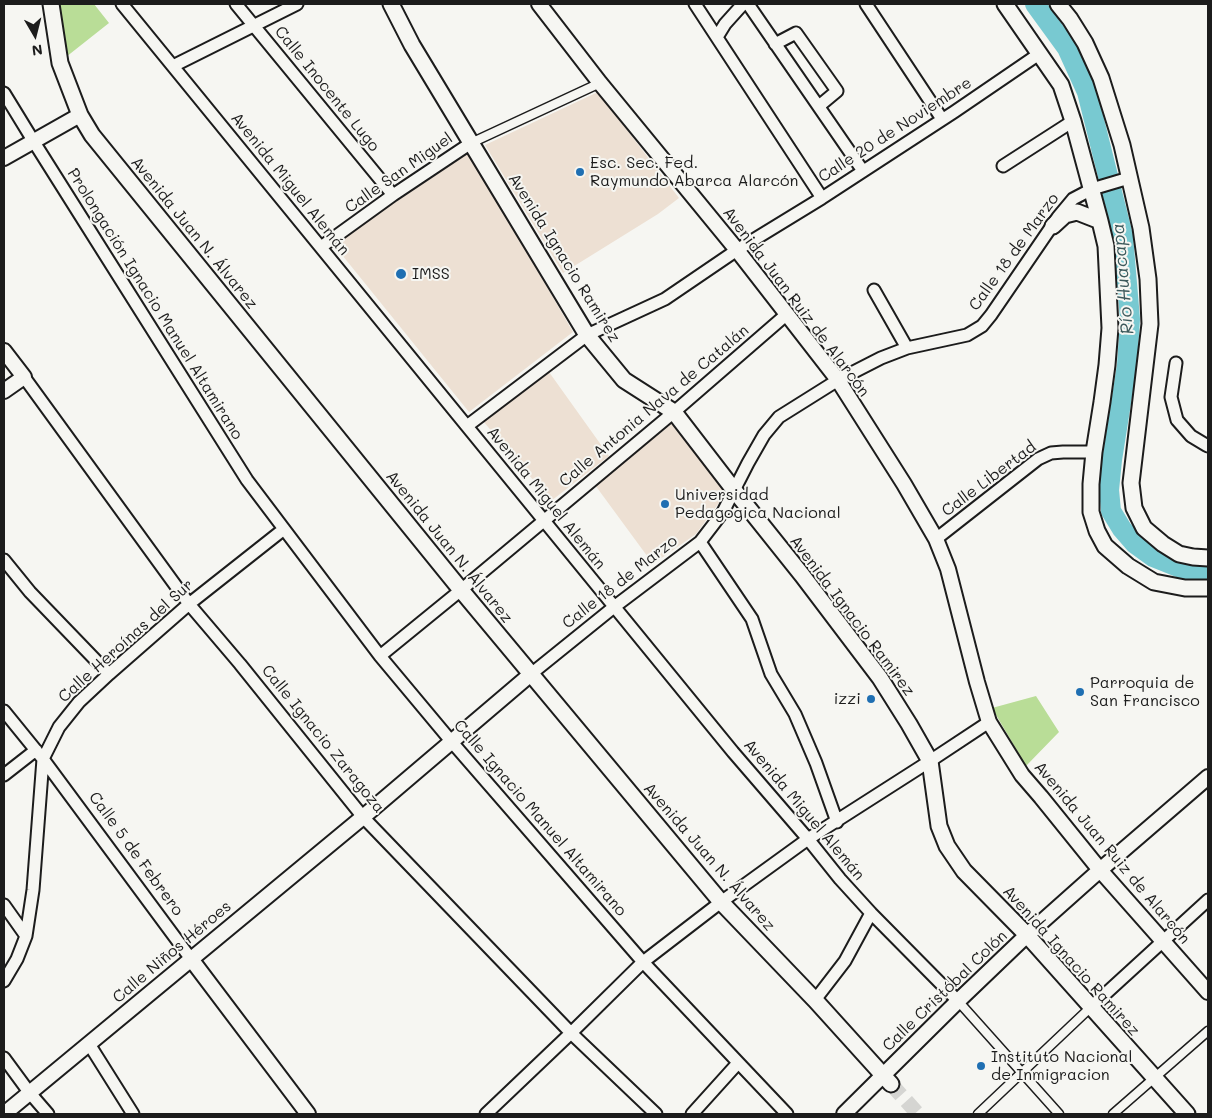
<!DOCTYPE html>
<meta charset="utf-8">
<style>
body{margin:0}
#map{position:relative;width:1212px;height:1118px;overflow:hidden;background:#f6f6f2;font-family:Mali,sans-serif}
canvas{display:block}
.frame{position:absolute;inset:0;border:5px solid #1c1c1c;pointer-events:none}
.north{position:absolute;left:10px;top:10px;width:50px;height:50px;-webkit-text-stroke:4px #f6f6f2;paint-order:stroke;rotate:172deg;font-size:14px;font-weight:700;line-height:20px;text-align:center;color:#1c1c1c}
.north::after{content:'';display:block;margin:auto;width:18px;height:22px;background:#1c1c1c;clip-path:polygon(50% 0,100% 100%,50% 72%,0 100%)}
</style>
<div id="map">
<canvas width="1212" height="1118"></canvas>
<div class="frame"></div>
<div class="north">N</div>
</div>
<script>
const c = document.querySelector('canvas').getContext('2d');
c.lineJoin = 'round';
function fillPath(path, color) { c.fillStyle = color; c.fill(path, 'evenodd'); }
const shape = rows => new Path2D(rows.map(r => 'M' + r).join(''));
function trace(path, color, width, dash) { c.strokeStyle = color; c.lineWidth = width; c.lineCap = dash ? 'butt' : 'round'; c.setLineDash(dash || []); c.stroke(path); }
function label(font, color, halo, rows, align = 'center') {
  c.font = font + ' Mali,sans-serif'; c.lineWidth = 4; c.setLineDash([]); c.textBaseline = 'middle'; c.strokeStyle = halo; c.fillStyle = color; for (const [text, x, y, turn = 0] of rows) {
    c.save(); c.translate(x, y); c.rotate((+turn || 0) * Math.PI / 180); c.textAlign = isNaN(turn) ? turn : align; if (halo) c.strokeText(text, 0, 0); c.fillText(text, 0, 0); c.restore();
  }
}
const built = shape([
 [598,92,679,198,658,214,563,273,485,145],
 [469,152,573,332,469,412,334,245,393,201],
 [549,372,609,456,551,501,483,421],
 [674,422,727,492,696,534,653,564,595,485]
]);
const green = shape([
 [57,4,94,4,109,23,66,57],
 [1036,696,1059,732,1026,766,992,708]
]);
const river = shape([
 [1035,4,1067,48,1087,92,1123,236,1130,319,1127,365,1112,460,1109,490,1111,511,1122,529,1135,544,1153,557,1183,569,1208,569]
]);
const secondaryTunnel = shape([
 [891,1084,918,1114]
]);
const pedestrian = shape([
 [471,143,600,83],
 [958,1001,1059,1114],
 [978,1114,1091,1007],
 [1113,1114,1208,1031]
]);
const minor = shape([
 [122,4,733,752,808,839,840,879,871,913,958,1001],
 [236,4,393,195],
 [695,4,822,198],
 [748,4,863,171],
 [866,4,942,119],
 [717,37,725,24,743,4],
 [775,44,796,33,837,91,819,106],
 [173,66,297,4],
 [4,93,34,142,247,480,380,656,451,741,643,962,787,1114],
 [1003,166,1073,121],
 [321,247,393,195,471,143],
 [874,290,907,348],
 [1176,363,1171,397,1177,420,1191,436,1206,445,1208,446],
 [24,377,189,604,240,664,363,817,571,1033,656,1114],
 [467,426,587,335,665,299,737,250,822,198,954,112,1039,54],
 [936,539,1038,459,1051,453,1063,452,1094,452],
 [700,542,752,619,771,674,795,714,816,763,837,822],
 [4,560,30,592,109,674],
 [380,656,461,590,674,412,787,314],
 [531,674,614,607,700,542,723,512,748,463,764,435,779,417,838,380,881,358,907,348,967,335,982,326,991,315,1058,217,1073,199,1092,189,1129,178],
 [4,711,43,759,191,959],
 [4,775,36,750],
 [4,905,26,936],
 [4,981,17,959,26,936,33,890,43,759,59,727,79,702,109,674,189,604,284,529],
 [815,1000,845,961,871,913],
 [1091,1007,1208,900],
 [89,1044,133,1114],
 [4,1058,29,1092,48,1114],
 [486,1114,571,1033,643,962,721,902,808,839,930,761,989,722],
 [692,1114,738,1063]
]);
const tertiary = shape([
 [539,4,600,83,737,250,838,380,904,484,936,539,948,569,977,682,989,722,1022,775,1041,797,1100,870,1208,992],
 [4,158,80,115],
 [4,351,24,377,4,391],
 [191,959,308,1114],
 [4,1114,363,817,531,674],
 [844,1114,958,1001,1027,935,1100,870,1208,777]
]);
const secondary = shape([
 [51,4,60,63,80,115,92,135,461,590,721,902,815,1000,891,1084],
 [391,4,412,45,587,335,624,380,674,412,734,490,802,575,880,678,909,724,930,761,939,826,947,846,964,871,1027,935,1187,1114],
 [1005,4,1061,85,1073,121,1100,221,1106,246,1110,328,1107,365,1102,402,1094,452,1091,484,1091,512,1097,531,1105,546,1128,566,1154,582,1185,588,1208,588],
 [1058,4,1070,19,1085,43,1101,78,1122,145,1141,228,1148,279,1150,324,1131,483,1134,508,1144,528,1163,544,1179,554,1193,557,1208,558],
 [1053,226,1065,215,1077,212,1100,221]
]);
const markers = [
 [580,172,5,"#1f6fb2"],
 [401,274,6,"#1f6fb2"],
 [665,504,5,"#1f6fb2"],
 [1080,692,5,"#1f6fb2"],
 [871,699,5,"#1f6fb2"],
 [981,1066,5,"#1f6fb2"]
];
const streetNames = [
 ["Calle Inocente Lugo",327,89,51],
 ["Calle 20 de Noviembre",895,130,-33],
 ["Calle San Miguel",399,173,-35],
 ["Avenida Miguel Alemán",290,184,51],
 ["Avenida Juan N. Álvarez",194,233,51],
 ["Calle 18 de Marzo",1014,252,-54],
 ["Avenida Ignacio Ramirez",564,258,58],
 ["Avenida Juan Ruiz de Alarcón",796,302,53],
 ["Prolongación Ignacio Manuel Altamirano",155,304,58],
 ["Calle Antonia Nava de Catalán",654,406,-40],
 ["Calle Libertad",989,479,-37],
 ["Avenida Miguel Alemán",546,498,51],
 ["Avenida Juan N. Álvarez",449,547,51],
 ["Calle 18 de Marzo",620,582,-38],
 ["Avenida Ignacio Ramirez",852,616,53],
 ["Calle Heroínas del Sur",126,641,-42],
 ["Calle Ignacio Zaragoza",323,739,51],
 ["Avenida Miguel Alemán",804,810,50],
 ["Calle Ignacio Manuel Altamirano",540,818,49],
 ["Avenida Juan Ruiz de Alarcón",1112,853,50],
 ["Calle 5 de Febrero",136,854,54],
 ["Avenida Juan N. Álvarez",709,857,49],
 ["Calle Niños Héroes",172,952,-40],
 ["Avenida Ignacio Ramirez",1071,961,48],
 ["Calle Cristóbal Colón",945,991,-44]
];
const poiNames = [
 ["Esc. Sec. Fed.",590,163],
 ["Raymundo Abarca Alarcón",590,181],
 ["IMSS",412,274],
 ["Universidad",675,495],
 ["Pedagogica Nacional",675,513],
 ["Parroquia de",1090,683],
 ["San Francisco",1090,701],
 ["izzi",861,699,"right"],
 ["Instituto Nacional",991,1057],
 ["de Inmigracion",991,1075]
];
const waterNames = [
 ["Río Huacapa",1123,279,-95]
];
fillPath(built, '#ede0d3');
fillPath(green, '#b9dd97');
trace(river, '#78c9d1', 20);
trace(secondaryTunnel, '#d5d5d2', 15, [15, 8]);
trace(pedestrian, '#1c1c1c', 11);
trace(minor, '#1c1c1c', 15);
trace(tertiary, '#1c1c1c', 18);
trace(secondary, '#1c1c1c', 19);
trace(pedestrian, '#f6f6f2', 8);
trace(minor, '#f6f6f2', 11);
trace(tertiary, '#f6f6f2', 14);
trace(secondary, '#f6f6f2', 15);
for (const [x, y, r, color] of markers) { const dot = new Path2D(); dot.arc(x, y, r, 0, 2 * Math.PI); c.fillStyle = color; c.fill(dot); trace(dot, '#f6f6f2', 2); }
label('16px', '#1c1c1c', '#f6f6f2', streetNames);
label('16px', '#1c1c1c', '#f6f6f2', poiNames, 'left');
label('italic 18px', '#3c595b', '#f6f6f2', waterNames);
</script>
